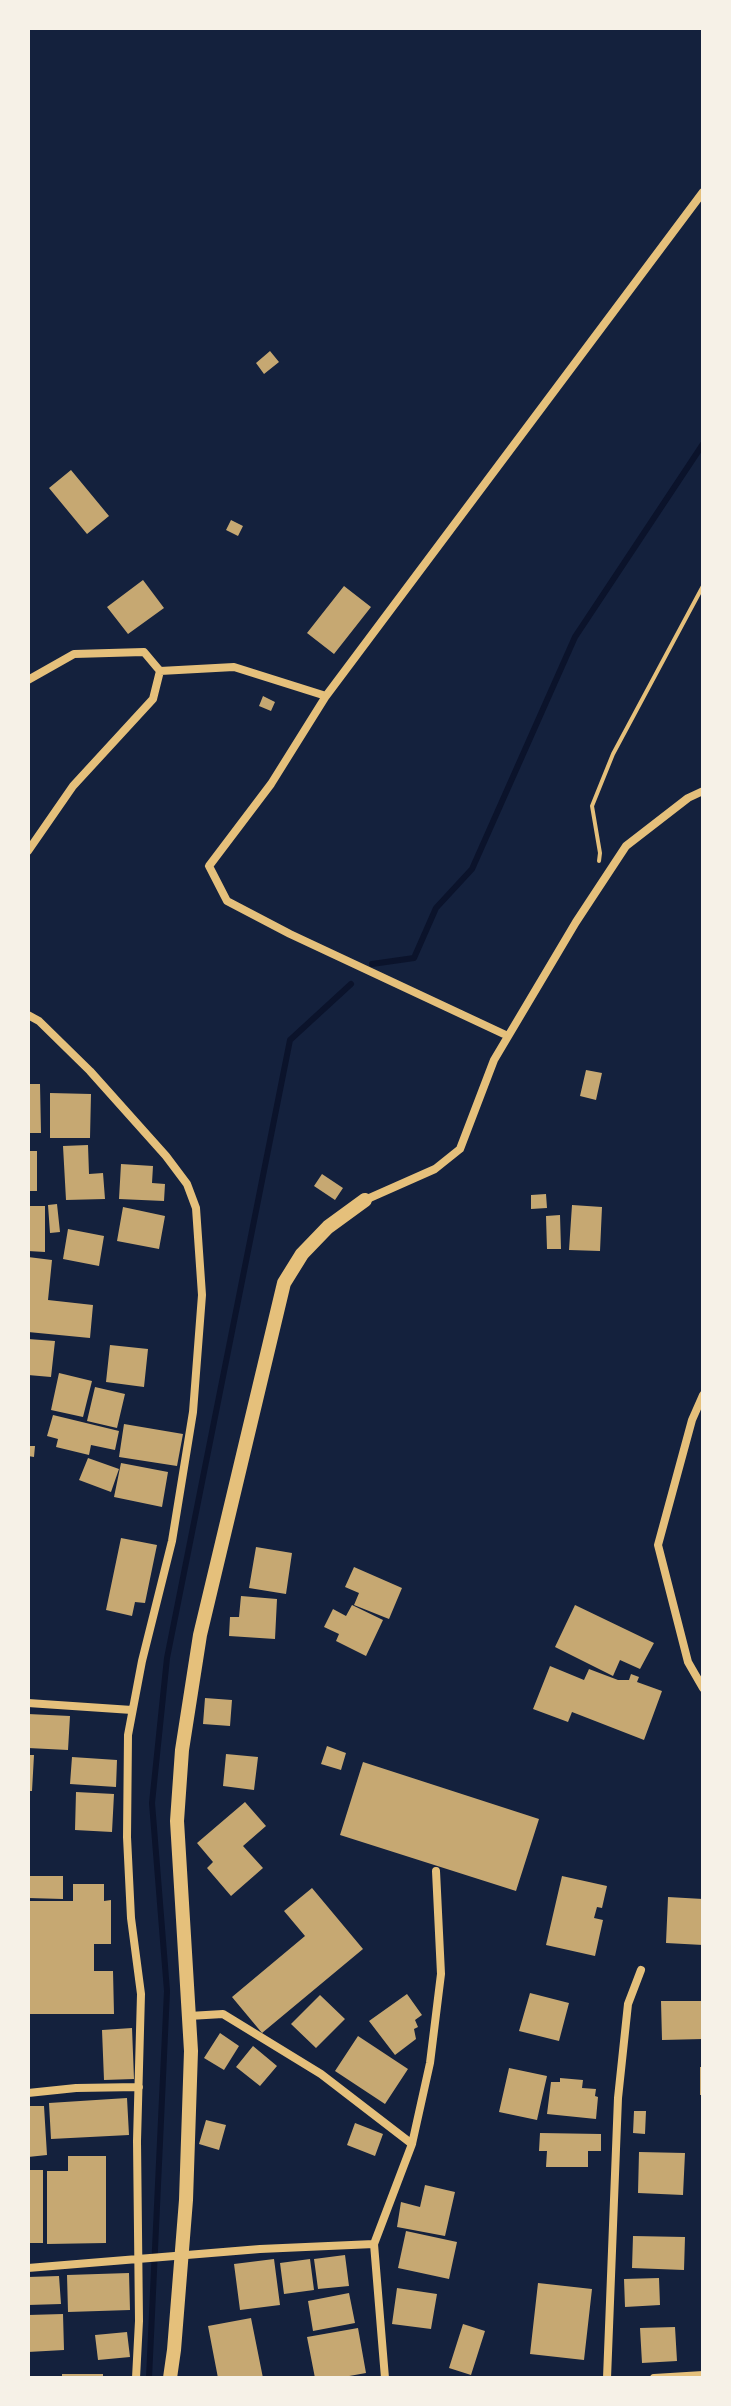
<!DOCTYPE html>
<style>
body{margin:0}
#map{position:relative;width:731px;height:2406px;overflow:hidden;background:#14213d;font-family:"Source Serif 4",serif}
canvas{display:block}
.frame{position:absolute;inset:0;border:30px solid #f6f1e7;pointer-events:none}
</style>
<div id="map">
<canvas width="731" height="2406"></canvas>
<div class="frame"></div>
</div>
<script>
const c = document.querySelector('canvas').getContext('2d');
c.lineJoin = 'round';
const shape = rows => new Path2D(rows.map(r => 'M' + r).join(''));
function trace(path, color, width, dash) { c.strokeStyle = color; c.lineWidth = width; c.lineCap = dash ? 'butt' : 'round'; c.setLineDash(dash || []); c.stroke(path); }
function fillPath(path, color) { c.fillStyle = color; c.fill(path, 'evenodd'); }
const stream = shape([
 [372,964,414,958,436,908,472,869,575,637,703,444],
 [149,2378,167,1991,152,1803,167,1658,290,1040,351,984]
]);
const building = shape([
 [270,351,279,362,264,374,256,363],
 [71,470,109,516,87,534,49,488],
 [231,520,243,526,238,536,226,530],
 [143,580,164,608,128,634,107,607],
 [344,586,371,607,334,654,307,633],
 [263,696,275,702,271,711,259,706],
 [586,1070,602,1073,596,1100,580,1096],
 [28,1084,40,1084,41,1133,28,1133],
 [50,1093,91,1094,90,1138,50,1138],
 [88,1145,89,1174,103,1173,105,1199,66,1200,63,1146],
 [28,1151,37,1151,37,1191,28,1191],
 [121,1164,153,1166,152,1183,165,1184,164,1201,119,1199],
 [322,1174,343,1188,335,1200,314,1186],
 [546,1194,547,1208,531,1209,531,1195],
 [57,1204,60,1232,50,1233,48,1205],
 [572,1205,602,1207,600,1251,569,1250],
 [28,1206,45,1206,45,1252,28,1251],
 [123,1207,165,1216,159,1249,117,1241],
 [560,1215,561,1249,547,1249,546,1216],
 [68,1229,104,1236,99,1266,63,1259],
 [28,1257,52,1260,48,1300,93,1305,90,1338,28,1332],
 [28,1339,55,1341,51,1377,28,1375],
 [110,1345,148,1349,144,1387,106,1382],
 [59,1373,92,1381,83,1417,51,1410],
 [95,1387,125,1394,117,1428,87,1421],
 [53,1415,119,1431,115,1450,91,1445,89,1455,56,1447,58,1439,47,1436],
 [124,1424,183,1434,177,1466,119,1457],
 [28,1446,35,1446,34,1457,28,1456],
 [88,1458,119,1469,111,1492,79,1480],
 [121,1463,168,1472,162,1507,114,1497],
 [121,1538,157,1545,145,1603,135,1602,132,1616,106,1610],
 [256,1547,292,1553,286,1594,249,1588],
 [354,1567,402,1588,389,1619,354,1605,359,1593,345,1587],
 [241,1596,277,1599,275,1639,229,1636,230,1617,239,1617],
 [352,1605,383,1620,366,1656,336,1641,339,1634,324,1627,333,1609,346,1616],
 [575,1605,654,1643,640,1669,620,1660,613,1676,555,1647],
 [550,1666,584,1680,589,1669,618,1680,629,1680,631,1674,639,1677,637,1682,662,1691,644,1740,572,1712,568,1722,533,1709],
 [205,1698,232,1700,230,1726,203,1724],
 [28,1714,70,1716,68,1750,28,1748],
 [327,1746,346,1753,341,1770,321,1764],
 [226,1754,258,1757,254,1790,223,1786],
 [28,1755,34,1755,32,1791,28,1791],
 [72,1757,117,1760,116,1787,70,1784],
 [363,1762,539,1819,516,1891,340,1835],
 [76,1792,114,1794,112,1832,75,1830],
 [245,1802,266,1826,243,1846,263,1868,231,1896,207,1868,213,1862,197,1843],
 [28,1876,63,1876,63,1899,28,1898],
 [562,1876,607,1886,602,1908,597,1907,594,1918,603,1920,595,1956,546,1945],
 [73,1884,104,1884,104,1901,111,1900,111,1944,94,1944,94,1971,113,1971,114,2014,30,2014,29,1901,73,1901],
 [312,1888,363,1949,262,2033,232,1997,305,1936,284,1911],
 [668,1897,703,1899,703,1945,666,1943],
 [530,1993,569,2003,559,2041,519,2031],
 [407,1994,422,2015,415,2020,418,2027,414,2029,416,2039,395,2055,369,2021],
 [320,1995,345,2019,316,2048,291,2024],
 [661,2001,703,2001,703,2039,662,2040],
 [132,2028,134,2079,104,2080,102,2030],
 [220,2033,239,2046,224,2070,204,2058],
 [358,2036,408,2069,385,2104,335,2071],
 [253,2046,277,2066,260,2086,236,2067],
 [700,2067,703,2067,703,2095,700,2095],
 [509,2068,547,2076,537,2120,499,2112],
 [560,2078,583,2080,582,2088,596,2089,595,2096,598,2097,596,2119,547,2114,551,2082,560,2082],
 [127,2098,129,2135,51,2139,49,2103],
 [28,2106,44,2106,47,2155,28,2157],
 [634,2111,646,2111,645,2134,633,2133],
 [206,2120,226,2125,219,2150,199,2144],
 [355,2123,383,2134,375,2156,347,2145],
 [540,2133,601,2134,601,2151,588,2151,588,2167,546,2167,547,2151,539,2151],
 [639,2152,685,2153,683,2195,638,2193],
 [68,2156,106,2156,106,2243,47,2244,47,2171,68,2171],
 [28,2170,43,2170,43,2243,28,2243],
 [425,2185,455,2192,445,2236,397,2227,401,2202,420,2207],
 [406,2231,457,2242,449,2279,398,2268],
 [633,2236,685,2237,684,2270,632,2268],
 [345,2255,349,2286,318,2289,314,2259],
 [274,2259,280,2305,240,2310,234,2264],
 [310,2259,314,2290,284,2294,280,2263],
 [129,2273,130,2310,68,2312,67,2275],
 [59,2276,61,2304,28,2305,28,2277],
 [659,2278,660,2305,625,2307,624,2279],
 [538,2283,592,2289,584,2360,530,2354],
 [397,2288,437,2294,431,2329,392,2324],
 [349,2293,355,2323,313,2331,308,2301],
 [63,2314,64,2350,28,2352,28,2315],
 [251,2318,263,2378,218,2378,208,2326],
 [463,2324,485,2331,471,2375,449,2368],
 [675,2327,677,2361,642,2363,640,2328],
 [358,2328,366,2373,338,2378,315,2378,307,2337],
 [127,2332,130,2357,98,2360,95,2335],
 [62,2374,103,2374,103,2378,62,2378]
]);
const path = shape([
 [599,861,600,853,592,806,613,754,703,586]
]);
const minor = shape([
 [160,671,234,667,326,696,271,784,209,866,227,901,290,934,508,1036],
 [28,680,74,654,144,652,160,671,153,699,73,786,28,851],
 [326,696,703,192],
 [28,1015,39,1021,90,1071,166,1156,187,1184,196,1208,202,1295,193,1412,172,1541,142,1661,128,1735,127,1837,131,1918,141,1994,137,2141,139,2321,136,2378],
 [365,1200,435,1169,460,1149,494,1060,576,922,626,846,688,798,703,791],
 [703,1395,692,1420,658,1545,688,1662,703,1688],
 [28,1703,132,1710],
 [189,2016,223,2014,321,2074,412,2144],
 [28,2093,76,2088,139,2087],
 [28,2268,260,2249,374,2244],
 [385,2378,374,2244,412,2144,430,2063,441,1974,436,1871],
 [607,2378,618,2098,628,2004,641,1970],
 [654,2378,703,2375]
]);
const tertiary = shape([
 [170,2378,174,2350,186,2200,191,2051,177,1821,182,1750,200,1635,284,1283,302,1254,328,1227,365,1200]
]);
trace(stream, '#0b132b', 6);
fillPath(building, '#c6a872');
trace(path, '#e5c07b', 4);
trace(minor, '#e5c07b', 8);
trace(tertiary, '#e5c07b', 14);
</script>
